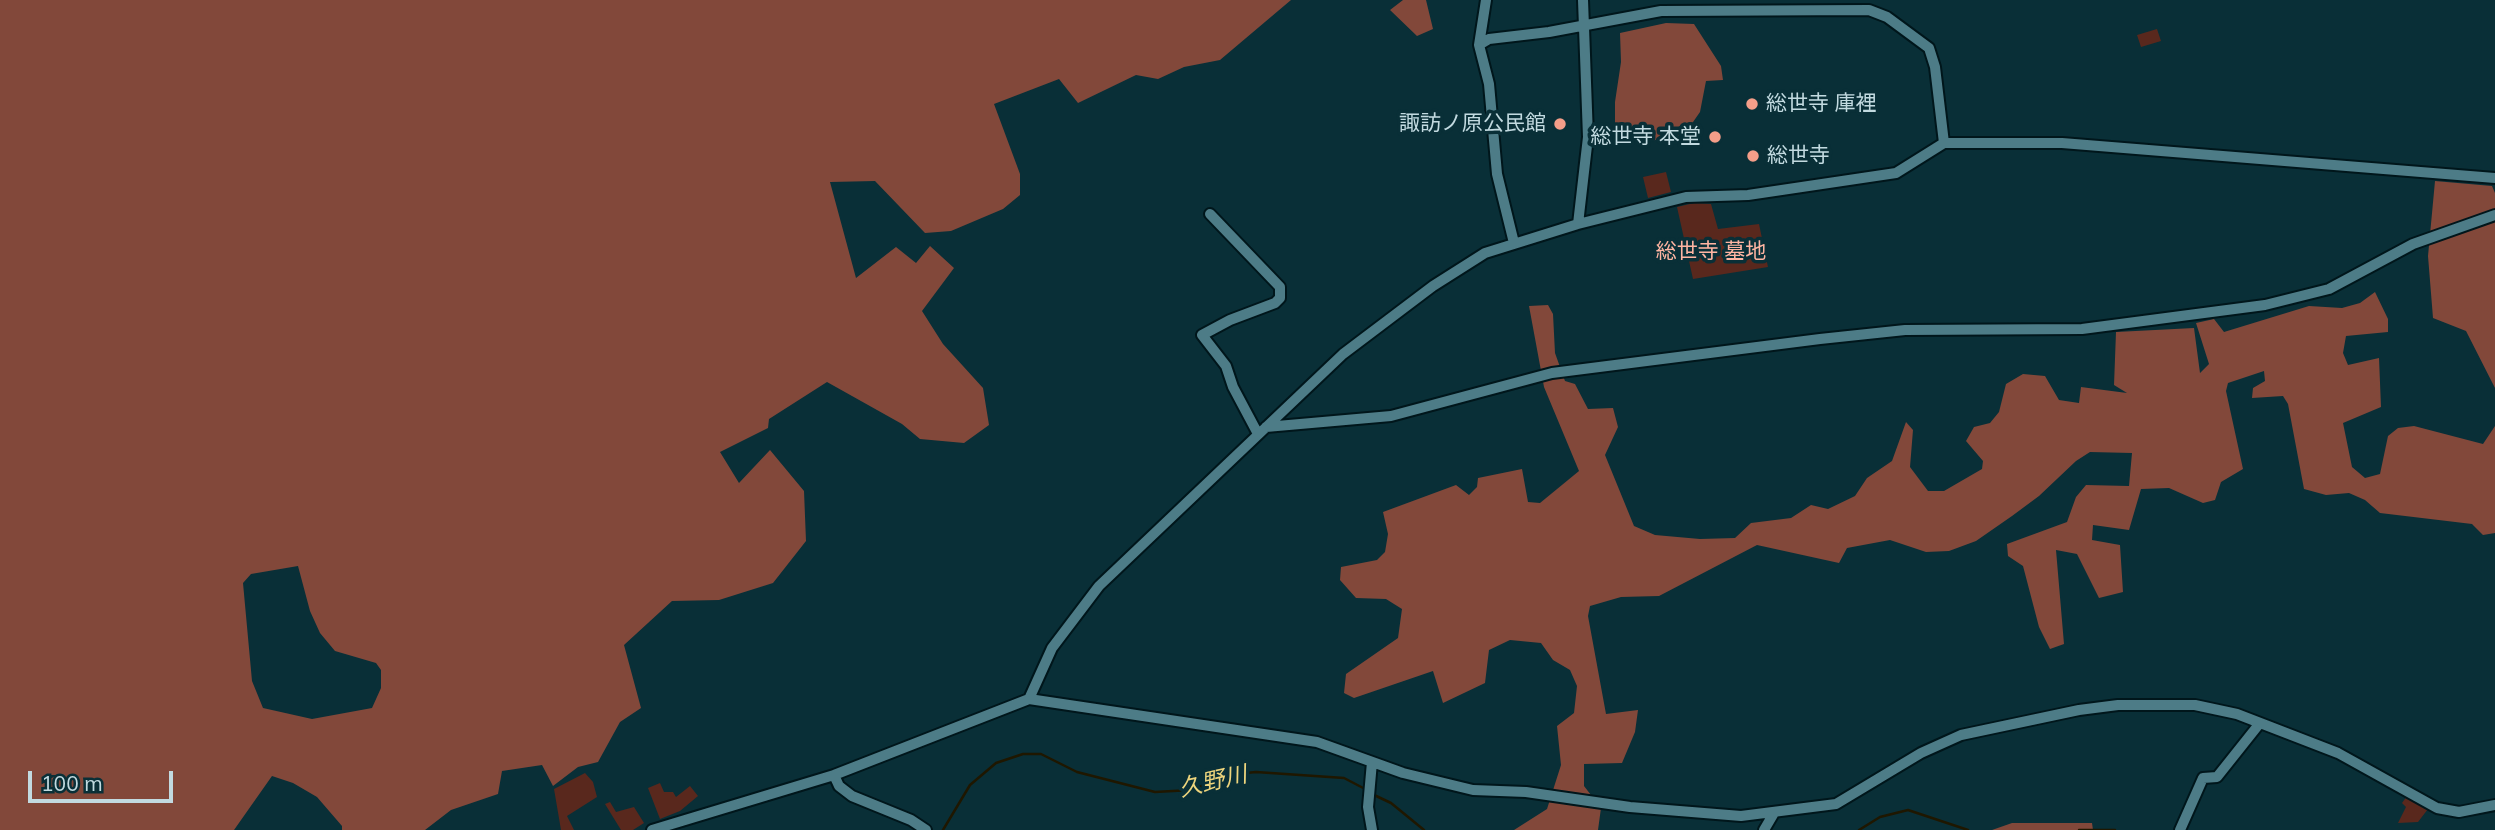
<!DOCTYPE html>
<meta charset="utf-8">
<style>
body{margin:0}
#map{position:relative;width:2495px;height:830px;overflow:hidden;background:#092f37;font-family:Mulish,sans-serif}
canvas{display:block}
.scale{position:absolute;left:28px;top:771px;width:145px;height:32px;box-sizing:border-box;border:4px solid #c2dae0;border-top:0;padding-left:9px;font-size:21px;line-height:24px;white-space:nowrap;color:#c2dae0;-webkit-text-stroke:5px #092f37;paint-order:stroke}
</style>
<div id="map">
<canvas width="2495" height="830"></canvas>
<div class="scale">100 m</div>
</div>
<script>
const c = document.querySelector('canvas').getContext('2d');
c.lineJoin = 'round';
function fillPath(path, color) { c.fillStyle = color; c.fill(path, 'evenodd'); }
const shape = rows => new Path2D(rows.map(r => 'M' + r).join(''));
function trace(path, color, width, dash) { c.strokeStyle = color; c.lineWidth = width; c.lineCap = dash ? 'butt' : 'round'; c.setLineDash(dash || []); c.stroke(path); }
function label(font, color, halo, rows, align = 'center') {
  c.font = font + ' Mulish,"Noto Sans JP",sans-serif'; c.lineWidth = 7; c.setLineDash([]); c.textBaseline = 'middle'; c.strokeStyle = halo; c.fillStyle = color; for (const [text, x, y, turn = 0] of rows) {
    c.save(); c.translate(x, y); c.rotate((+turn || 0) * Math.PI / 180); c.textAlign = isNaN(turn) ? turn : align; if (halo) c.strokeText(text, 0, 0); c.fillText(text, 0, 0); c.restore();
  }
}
const green = shape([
 [2157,29,2161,41,2141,47,2137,35],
 [1666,172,1671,192,1648,198,1643,177],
 [1694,203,1711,204,1718,229,1759,224,1768,267,1693,279,1677,207],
 [585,773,593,782,597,797,567,816,574,830,561,830,554,789],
 [660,783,664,792,673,792,676,797,690,786,698,796,680,811,660,819,648,788],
 [2407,796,2428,809,2418,822,2398,823,2406,807,2402,803],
 [610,802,616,812,634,807,644,823,633,830,621,830,605,804]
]);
const forest = shape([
 [0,0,1291,0,1220,60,1184,67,1158,79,1136,75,1078,103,1059,79,994,104,1020,174,1020,195,1003,209,951,231,925,233,875,181,830,182,856,278,896,247,916,263,930,246,954,268,922,311,943,344,983,388,989,425,964,443,920,439,902,424,827,382,769,419,768,428,720,452,739,483,770,450,804,491,806,541,773,583,719,600,672,601,624,645,641,708,620,722,598,762,578,767,553,786,542,765,502,771,498,794,451,810,425,830,342,830,342,826,317,797,293,783,272,776,234,830,0,830],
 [298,566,310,611,320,633,335,651,376,663,381,670,381,688,372,708,312,719,263,708,252,681,243,583,251,574],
 [1403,0,1426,0,1433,29,1417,36,1390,10],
 [1666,23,1694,24,1721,66,1723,80,1706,81,1700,112,1684,135,1650,141,1620,138,1615,124,1615,102,1621,62,1620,33],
 [2435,181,2492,186,2495,193,2495,388,2466,331,2433,318,2428,256],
 [2375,292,2388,319,2388,332,2346,336,2343,353,2348,365,2379,358,2381,407,2343,423,2352,467,2365,478,2380,474,2388,436,2398,428,2414,426,2483,444,2495,426,2495,533,2483,535,2472,524,2380,513,2365,500,2349,493,2326,495,2304,489,2288,404,2283,396,2252,398,2253,388,2265,381,2264,371,2228,383,2226,391,2243,469,2221,482,2215,500,2203,503,2169,488,2141,489,2129,530,2093,525,2092,540,2120,545,2123,592,2099,598,2077,554,2056,550,2064,644,2050,649,2039,627,2023,566,2008,556,2007,544,2067,522,2076,497,2086,485,2129,486,2132,453,2090,452,2076,461,2039,496,2012,516,1976,541,1949,551,1926,552,1890,540,1847,548,1839,563,1757,545,1659,596,1621,597,1590,606,1588,616,1606,714,1638,710,1635,732,1622,763,1584,764,1584,786,1601,808,1598,830,1514,830,1547,809,1561,765,1557,726,1574,713,1577,686,1570,670,1553,660,1541,643,1510,640,1489,650,1485,683,1443,703,1433,671,1354,698,1344,693,1346,674,1398,638,1402,609,1386,599,1356,598,1340,580,1341,567,1377,560,1385,552,1388,534,1383,512,1456,485,1469,495,1477,487,1478,478,1522,469,1528,502,1540,503,1579,471,1544,387,1529,306,1548,305,1553,314,1555,353,1565,381,1575,384,1588,409,1613,408,1618,427,1605,455,1634,526,1655,535,1700,539,1735,538,1751,523,1791,518,1811,505,1828,509,1855,496,1867,478,1892,461,1906,422,1913,430,1910,467,1928,491,1944,491,1982,469,1983,461,1966,441,1974,427,1990,423,1999,412,2006,384,2023,374,2045,376,2059,400,2079,403,2081,387,2127,393,2114,385,2116,332,2194,328,2200,373,2209,364,2196,323,2214,319,2224,332,2309,306,2342,308,2360,303],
 [2012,823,2092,823,2093,830,1992,830]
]);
const stream = shape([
 [1372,794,1391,803,1424,830],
 [943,830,970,785,996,763,1023,754,1041,754,1077,772,1155,792,1191,790,1236,774,1256,772,1344,778,1367,790],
 [1859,830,1880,817,1908,810,1968,830],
 [2079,830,2115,830]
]);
const minor = shape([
 [1486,0,1479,45,1489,84,1497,174,1514,243],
 [1479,45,1489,39,1549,32,1661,11,1869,10,1887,17,1929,48,1935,67,1944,143],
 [1210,214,1280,287,1280,298,1275,303,1230,320,1202,335,1226,366,1233,387,1258,434],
 [1578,224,1588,137,1583,0],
 [1266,427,1391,416,1552,373,1820,339,1905,330,2082,329,2265,305,2329,289,2413,244,2495,215],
 [1029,699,1052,648,1099,586,1343,354,1433,286,1485,253,1578,224,1686,197,1748,195,1896,173,1944,143,2062,143,2495,178],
 [834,775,839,786,852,796,911,820,926,830],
 [652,830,834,775,1029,699,1317,742,1403,773,1473,790,1526,792,1630,807,1741,816,1836,804,1921,753,1961,735,2079,710,2118,705,2195,705,2237,714,2338,753,2437,808,2459,812,2495,805],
 [1372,830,1368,807,1372,762],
 [1764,830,1774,813],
 [2180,830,2203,778,2217,777,2260,723]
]);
const markers = [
 [1752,104,7,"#f49e89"],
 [1560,124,7,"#f49e89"],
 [1715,137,7,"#f49e89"],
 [1753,156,7,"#f49e89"]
];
const poiNames = [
 ["総世寺 庫裡",1766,104],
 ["諏訪ノ原公民館",1546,124,"right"],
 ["総世寺 本堂",1701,137,"right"],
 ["総世寺",1767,156]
];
const parkNames = [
 ["総世寺 墓地",1711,252]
];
const waterNames = [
 ["久野川",1213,782,-13]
];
fillPath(green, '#59281d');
fillPath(forest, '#82483a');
trace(stream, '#1f1700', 2.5);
trace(minor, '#00161b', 14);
trace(minor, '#4d7c87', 10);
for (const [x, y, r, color] of markers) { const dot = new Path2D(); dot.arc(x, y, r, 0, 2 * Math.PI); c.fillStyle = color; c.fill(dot); trace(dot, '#092f37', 2.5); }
label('21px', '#c2dae0', '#092f37', poiNames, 'left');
label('21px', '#feb5a2', '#092f37', parkNames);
label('italic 23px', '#eed57d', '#092f37', waterNames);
</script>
